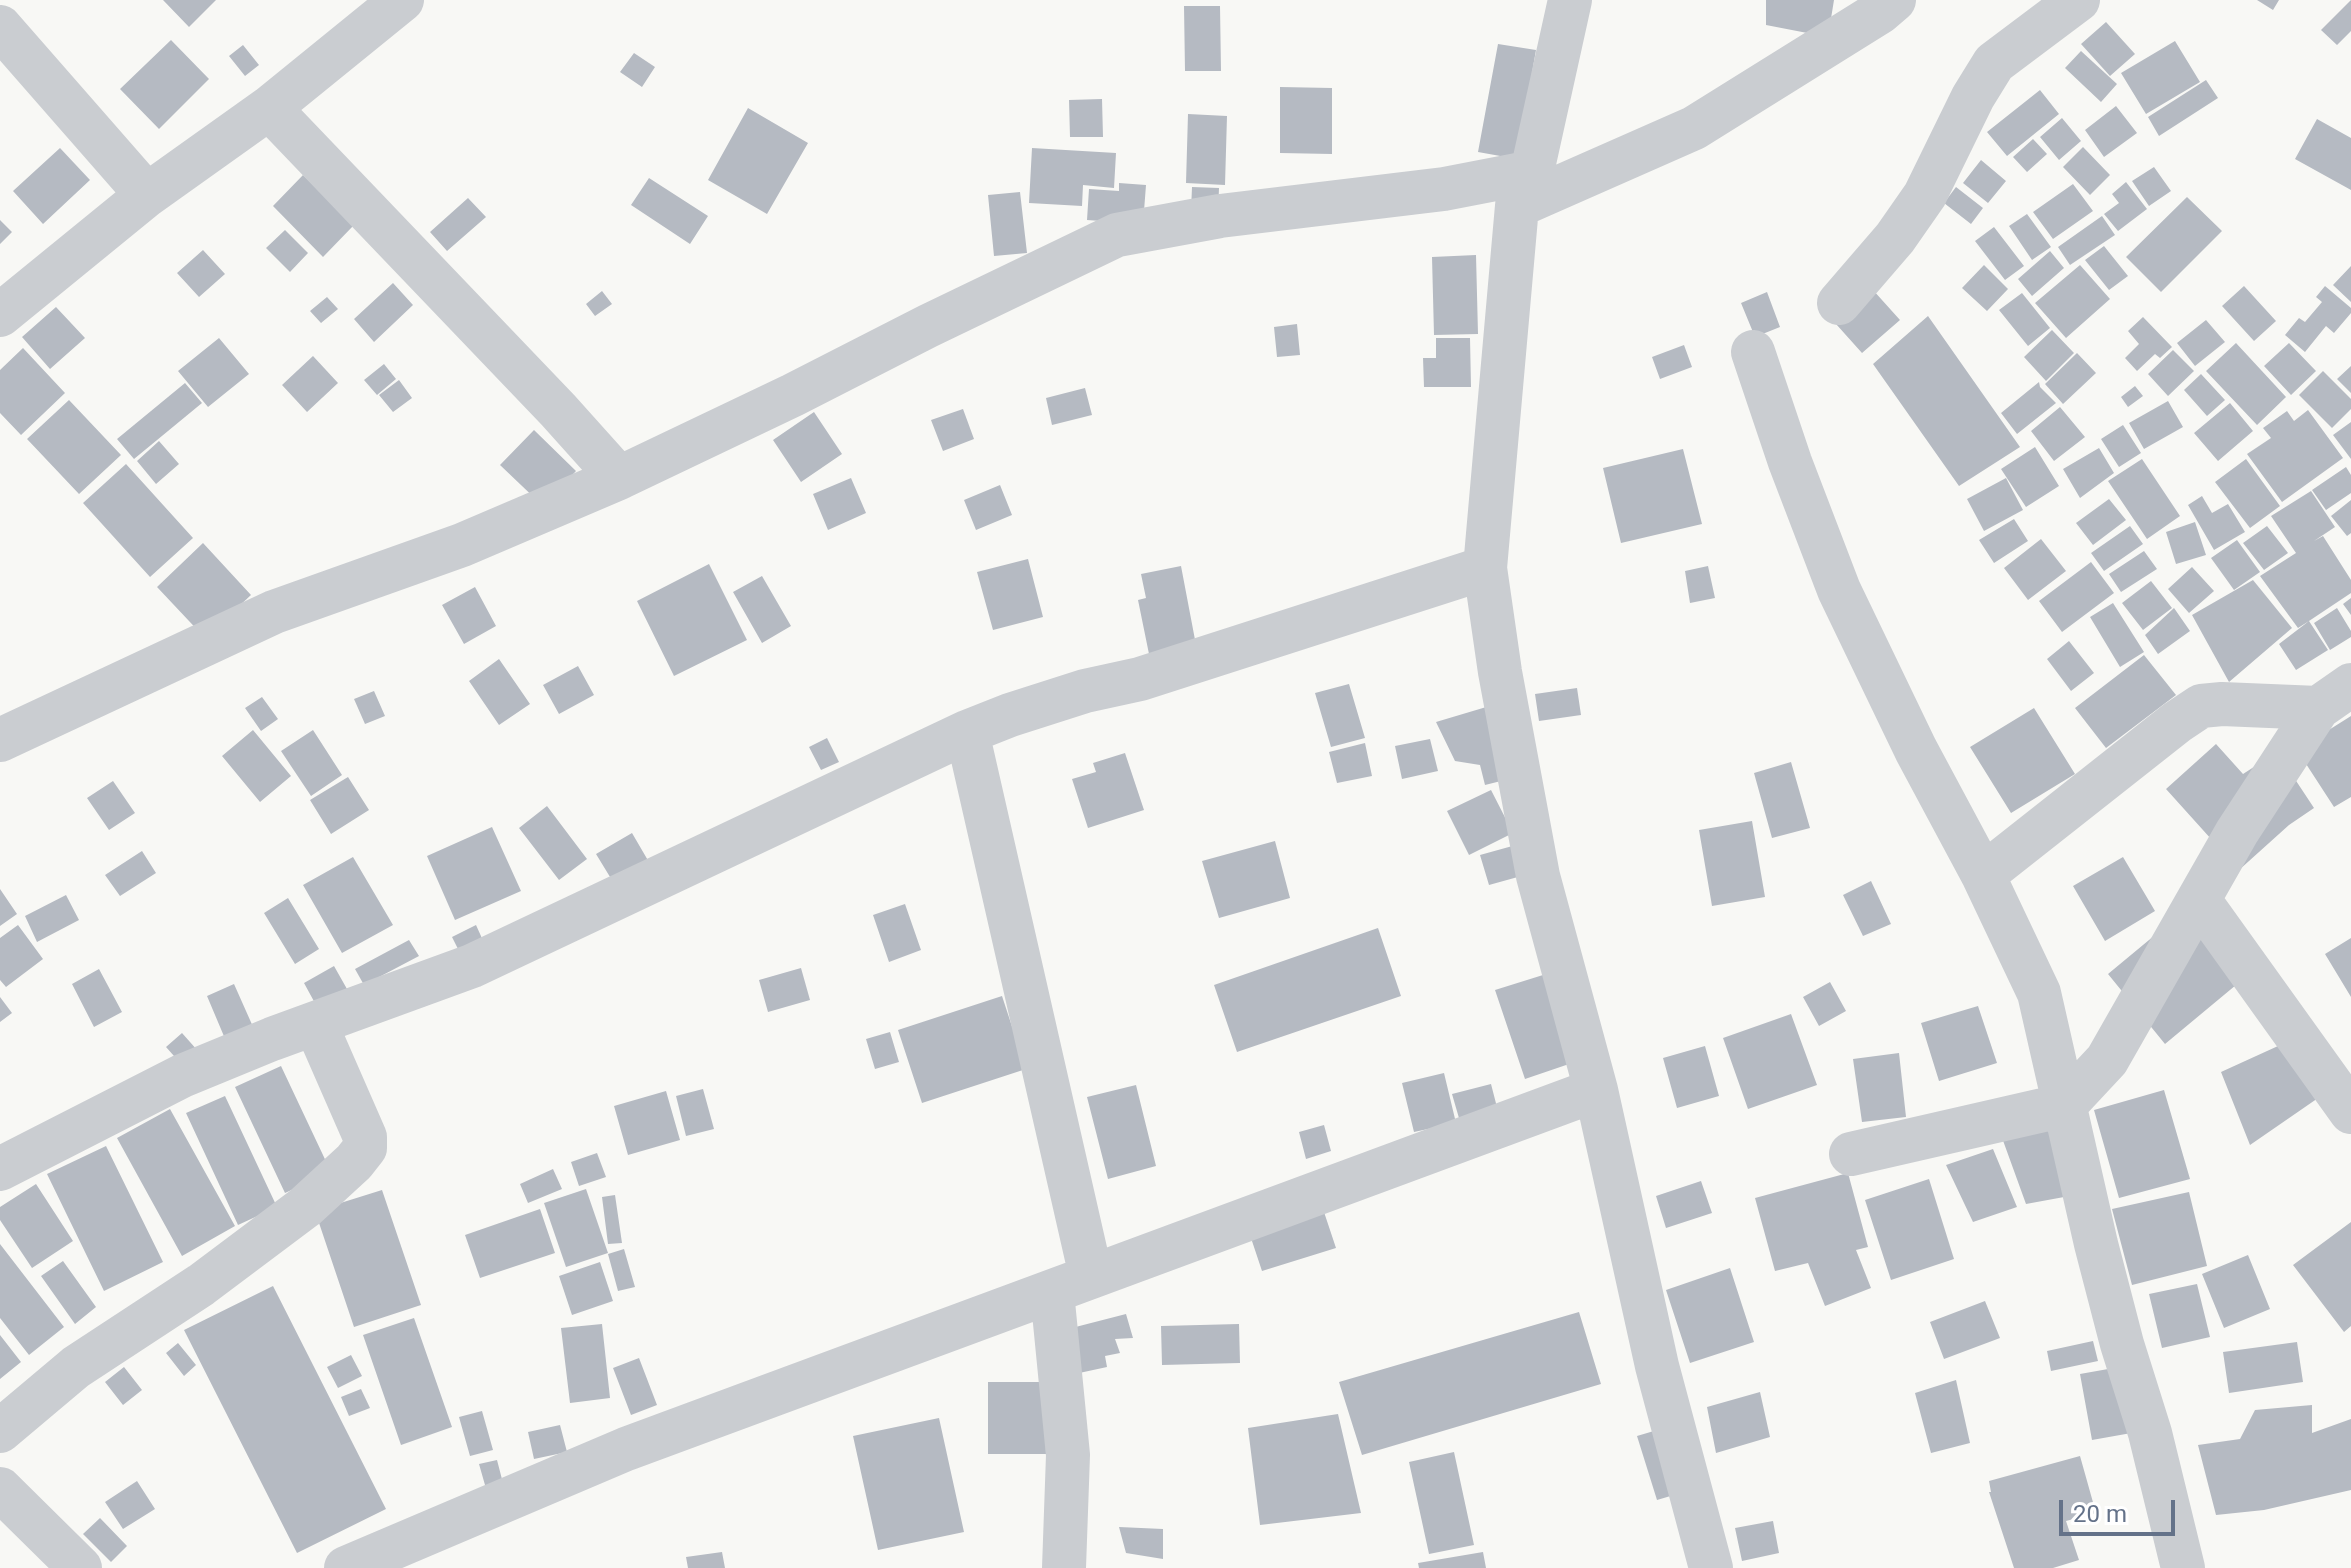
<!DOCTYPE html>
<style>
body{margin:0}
#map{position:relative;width:2351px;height:1568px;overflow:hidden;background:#f8f8f5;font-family:Roboto,sans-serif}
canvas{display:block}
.scale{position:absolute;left:2059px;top:1500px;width:116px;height:36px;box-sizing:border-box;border:4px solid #647289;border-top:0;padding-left:10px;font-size:24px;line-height:28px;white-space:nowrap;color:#647289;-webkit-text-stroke:6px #fff;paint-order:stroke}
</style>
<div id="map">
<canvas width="2351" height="1568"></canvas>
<div class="scale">20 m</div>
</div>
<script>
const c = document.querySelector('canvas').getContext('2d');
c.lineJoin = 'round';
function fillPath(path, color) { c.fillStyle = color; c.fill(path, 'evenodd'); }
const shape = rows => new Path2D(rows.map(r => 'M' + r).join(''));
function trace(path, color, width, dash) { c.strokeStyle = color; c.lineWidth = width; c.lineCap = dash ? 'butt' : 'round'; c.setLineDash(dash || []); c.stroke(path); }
const building = shape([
 [163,0,216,0,189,27],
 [1766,0,1834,0,1828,37,1766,25],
 [2257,0,2279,0,2273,10],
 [2351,0,2351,31,2337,45,2321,30],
 [1184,6,1220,6,1221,71,1185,71],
 [2106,22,2135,54,2110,76,2081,44],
 [171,40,209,79,159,129,120,89],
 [2175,41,2200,82,2146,114,2121,73],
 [1498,44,1536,50,1517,159,1478,152],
 [243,45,259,65,245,76,229,56],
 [2081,51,2117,84,2101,102,2065,68],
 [634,53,655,67,642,87,620,72],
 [2206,80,2218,98,2159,136,2148,117],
 [1280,87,1332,88,1332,154,1280,153],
 [2040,90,2059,114,2007,156,1987,132],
 [1102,99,1103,137,1070,137,1069,100],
 [2116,106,2137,133,2104,157,2085,130],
 [748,108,808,143,767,214,708,180],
 [1188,114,1227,116,1225,185,1186,183],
 [2062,118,2081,141,2059,160,2040,137],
 [2317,119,2351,138,2351,190,2295,159],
 [2033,139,2047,154,2027,172,2013,157],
 [2083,147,2110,175,2090,195,2063,167],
 [60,148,90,180,43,224,13,191],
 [1032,148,1116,153,1114,188,1083,185,1082,206,1029,203],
 [1981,160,2006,181,1988,203,1963,183],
 [2154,167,2171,191,2149,206,2132,181],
 [303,175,354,225,323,257,273,206],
 [649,178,708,216,690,244,631,205],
 [2126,182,2147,209,2118,231,2104,214,2119,203,2112,194],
 [1119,183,1146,185,1143,224,1087,220,1089,189,1119,191],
 [2073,184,2093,211,2053,239,2033,212],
 [1192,187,1219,188,1218,212,1191,211],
 [1956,187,1983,208,1971,224,1944,203],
 [1020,192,1027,253,994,256,988,195],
 [2187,197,2222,231,2161,292,2126,257],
 [468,198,486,217,447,251,430,232],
 [2027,214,2051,247,2032,260,2009,226],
 [2102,216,2115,235,2070,265,2058,247],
 [0,220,12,232,0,244],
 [1994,227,2024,266,2005,280,1975,241],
 [285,230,308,253,290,272,266,248],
 [2104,246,2128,276,2109,290,2085,260],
 [203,250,225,274,199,297,177,273],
 [2050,251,2064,268,2032,296,2018,279],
 [1476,255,1478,334,1434,335,1432,257],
 [1984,265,2008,289,1987,311,1962,288],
 [2080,265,2110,299,2066,338,2035,303],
 [2351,266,2351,302,2333,285],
 [393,283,413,305,374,342,354,319],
 [2244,286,2276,321,2254,341,2222,306],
 [2325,286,2351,308,2351,313,2334,333,2326,326,2305,352,2285,335,2299,318,2305,322,2322,302,2316,297],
 [1873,290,1900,320,1862,353,1836,324],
 [602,291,612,304,595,316,586,304],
 [1767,292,1780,327,1755,337,1741,303],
 [2022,293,2050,328,2028,346,1999,310],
 [327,297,338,309,321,323,310,311],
 [56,307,85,338,50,369,22,337],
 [1928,316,2020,447,1959,486,1873,364],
 [2143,317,2172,347,2160,358,2155,354,2137,371,2125,358,2139,344,2128,331],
 [2206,320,2225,342,2195,366,2177,343],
 [1297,324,1300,355,1277,357,1274,327],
 [2052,330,2074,353,2046,381,2024,357],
 [219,338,249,374,208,407,178,371],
 [1436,338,1470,338,1471,387,1424,387,1423,358,1436,358],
 [2236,343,2286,397,2257,425,2206,371],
 [2289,343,2316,371,2291,395,2264,366],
 [1684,345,1692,367,1660,379,1652,357],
 [23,348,65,393,21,435,0,413,0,370],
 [2173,350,2194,371,2168,396,2148,374],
 [2077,353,2096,373,2063,404,2045,384],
 [313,356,338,383,307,412,282,385],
 [384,364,396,379,377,395,364,380],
 [2351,366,2351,393,2337,379],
 [2323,371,2351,399,2351,409,2332,428,2299,395],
 [2201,374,2225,400,2207,416,2184,390],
 [399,380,412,398,393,412,379,395],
 [2039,382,2040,387,2056,403,2017,434,2001,413],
 [185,383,202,403,134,459,117,439],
 [2135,386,2143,396,2128,407,2121,397],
 [1085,388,1092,415,1052,425,1046,398],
 [69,400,121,455,79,494,27,439],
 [2168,401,2183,427,2144,449,2129,423],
 [2230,403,2253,431,2218,461,2194,433],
 [2060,407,2085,437,2054,461,2031,431],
 [963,409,974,439,943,451,931,420],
 [2308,410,2343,458,2282,502,2247,454,2271,438,2263,428,2287,411,2294,421],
 [814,412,842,454,801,482,773,440],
 [2351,422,2351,459,2333,435],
 [2123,425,2141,453,2119,467,2101,439],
 [534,430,576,471,543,506,500,465],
 [159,441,179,464,156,484,137,461],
 [2035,447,2059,486,2026,507,2001,469],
 [2099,448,2114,473,2080,498,2063,469],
 [1683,449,1702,524,1621,543,1603,468],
 [2142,459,2180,516,2147,539,2108,481],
 [2246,459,2280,506,2250,528,2215,482],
 [126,464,193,538,150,577,83,503],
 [2346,467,2351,475,2351,493,2326,510,2312,490],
 [851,478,866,513,828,530,813,494],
 [2006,478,2023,510,1984,531,1967,499],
 [1000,485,1012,515,976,530,964,500],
 [2311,491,2335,527,2314,541,2323,536,2351,580,2351,593,2309,621,2328,650,2296,670,2279,644,2309,621,2298,628,2260,576,2296,553,2271,516],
 [2202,496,2212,513,2228,504,2245,532,2214,550,2188,505],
 [2109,499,2126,520,2093,545,2076,523],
 [2351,500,2351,533,2347,536,2331,516],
 [2014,519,2028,541,1994,563,1979,540],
 [2195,522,2206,555,2176,564,2166,532],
 [2130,526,2143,544,2104,571,2091,553],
 [2267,526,2288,553,2264,570,2243,543],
 [2041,539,2066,571,2028,600,2004,568],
 [2237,540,2260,572,2234,590,2211,558],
 [203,543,251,595,205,638,157,587],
 [2144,551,2157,569,2121,592,2109,574],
 [1028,559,1043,617,993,630,977,572],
 [2091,562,2114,593,2062,632,2039,601],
 [709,564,747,640,674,676,637,601],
 [1181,566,1196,645,1149,654,1138,600,1146,598,1141,574],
 [1708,566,1715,598,1690,603,1685,571],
 [2192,567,2214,591,2189,613,2168,589],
 [762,576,791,626,762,643,733,592],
 [2253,580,2292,628,2229,682,2192,615],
 [2151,581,2172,608,2143,630,2122,603],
 [475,587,496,626,464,644,442,605],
 [2351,598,2351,615,2343,604],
 [2113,603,2144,652,2120,667,2090,617],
 [2174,608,2190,631,2158,654,2145,635],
 [2337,608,2351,631,2351,637,2330,650,2314,623],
 [2069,641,2094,673,2071,691,2047,659],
 [2144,655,2176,695,2106,748,2075,708],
 [499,659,530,704,499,725,469,681],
 [578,666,594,695,559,714,543,685],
 [1349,684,1365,738,1331,747,1315,693],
 [1577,688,1581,715,1539,721,1535,694],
 [374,691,385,716,365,724,354,699],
 [262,697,278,719,261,731,245,708],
 [1493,705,1513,778,1485,785,1480,765,1455,761,1436,722],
 [2034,708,2075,774,2011,813,1970,747],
 [2351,716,2351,797,2334,807,2297,750],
 [253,730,291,776,260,802,222,756],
 [313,730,342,775,311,796,281,751],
 [827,738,839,762,821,770,809,747],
 [1430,739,1438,771,1402,779,1395,746],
 [1365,743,1372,776,1337,783,1329,752],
 [2216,744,2243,774,2277,752,2314,808,2289,825,2239,870,2166,789],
 [1125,753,1144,810,1088,828,1072,779,1096,772,1093,763],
 [1791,762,1810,828,1772,838,1754,773],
 [348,777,369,810,331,834,310,800],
 [113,781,135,813,109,830,87,798],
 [1491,790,1513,833,1469,855,1447,811],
 [547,806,587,859,559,880,519,828],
 [1752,821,1765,897,1712,906,1699,830],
 [492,827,521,891,455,920,427,856],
 [632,833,653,869,618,890,596,854],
 [1275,841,1290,898,1219,918,1202,861],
 [1516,845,1525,875,1489,885,1480,855],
 [142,851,156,873,120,896,105,875],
 [353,857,393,925,342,953,303,885],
 [2123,857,2155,911,2105,941,2073,886],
 [1871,881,1891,924,1863,936,1843,895],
 [0,889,17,914,0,926],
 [66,895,79,920,37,942,25,916],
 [288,898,319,949,295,964,264,913],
 [905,904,921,950,889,962,873,915],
 [2184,911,2242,980,2165,1044,2108,974],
 [18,925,43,959,6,987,0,980,0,938],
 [476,925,485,945,462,957,452,937],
 [1378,928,1401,996,1237,1052,1214,985],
 [2351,938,2351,997,2325,954],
 [409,940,419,956,364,985,355,969],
 [334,966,347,989,316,1005,304,983],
 [801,968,810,1000,768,1012,759,980],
 [99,969,122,1012,94,1027,72,984],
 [1543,975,1572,1063,1525,1079,1495,990],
 [1830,982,1846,1011,1819,1026,1803,997],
 [234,984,254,1029,226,1041,207,996],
 [1002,996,1026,1069,922,1103,898,1030],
 [0,997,12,1013,0,1022],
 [1978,1006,1997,1063,1939,1081,1921,1023],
 [1791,1014,1817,1085,1748,1109,1723,1038],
 [890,1032,899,1062,875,1069,866,1039],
 [182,1033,198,1051,182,1065,166,1047],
 [2289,1041,2321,1096,2250,1145,2221,1072],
 [1705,1046,1719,1096,1677,1108,1663,1058],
 [1899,1053,1906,1117,1862,1122,1853,1059],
 [281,1066,331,1172,285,1193,235,1087],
 [1444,1073,1456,1123,1414,1132,1402,1083],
 [1491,1084,1499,1115,1461,1125,1452,1094],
 [1136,1085,1156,1166,1108,1179,1087,1097],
 [703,1089,714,1129,686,1136,676,1096],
 [2164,1090,2190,1179,2119,1198,2094,1110],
 [666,1091,680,1140,628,1155,614,1106],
 [225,1096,277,1207,238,1225,186,1113],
 [170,1109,235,1226,182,1256,117,1138],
 [1324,1125,1331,1151,1306,1159,1299,1132],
 [2060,1125,2075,1195,2026,1204,2001,1135],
 [106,1146,163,1262,104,1291,47,1174],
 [1993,1149,2017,1207,1973,1222,1946,1165],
 [597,1153,606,1177,579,1186,571,1162],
 [553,1169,562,1189,528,1203,520,1184],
 [1848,1173,1868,1247,1856,1250,1871,1288,1825,1306,1808,1263,1775,1271,1755,1198],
 [1929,1179,1954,1259,1891,1280,1865,1200],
 [1701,1181,1712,1213,1666,1228,1656,1196],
 [36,1184,73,1241,32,1268,0,1220,0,1207],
 [586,1189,608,1253,566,1267,544,1203],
 [382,1190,421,1305,354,1327,315,1211],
 [2189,1192,2207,1266,2132,1285,2112,1209],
 [615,1195,622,1243,608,1244,602,1197],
 [540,1209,555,1253,480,1278,465,1235],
 [1324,1212,1336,1248,1262,1271,1250,1235],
 [2351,1222,2351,1326,2344,1332,2293,1265],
 [0,1244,64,1327,29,1355,0,1318],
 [624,1249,635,1287,618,1291,608,1254],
 [2248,1255,2270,1309,2224,1328,2202,1274],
 [63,1261,96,1307,75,1324,41,1276],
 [600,1262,613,1301,572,1315,559,1276],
 [1730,1268,1754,1342,1690,1363,1666,1290],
 [2197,1284,2210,1337,2162,1348,2149,1294],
 [273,1286,386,1509,297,1553,184,1330],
 [1985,1301,2000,1338,1944,1359,1930,1322],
 [1579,1312,1601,1384,1362,1455,1339,1382],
 [1126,1314,1133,1338,1115,1339,1120,1353,1105,1356,1107,1367,1070,1375,1060,1331],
 [414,1318,452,1427,401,1445,363,1335],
 [602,1324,610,1398,570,1403,561,1328],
 [1239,1324,1240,1363,1162,1365,1161,1326],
 [0,1335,21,1362,0,1379],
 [2093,1341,2098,1361,2051,1371,2047,1351],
 [2297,1342,2303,1382,2229,1393,2223,1352],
 [178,1343,196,1365,184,1376,166,1353],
 [351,1355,362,1376,338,1388,327,1367],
 [639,1358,657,1405,631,1415,613,1368],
 [2125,1366,2137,1432,2092,1440,2080,1374],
 [124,1367,142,1390,123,1405,105,1382],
 [1956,1380,1970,1443,1931,1453,1915,1393],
 [988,1382,1045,1382,1046,1454,988,1454],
 [361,1389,370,1408,349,1416,341,1397],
 [1760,1392,1770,1437,1716,1453,1707,1407],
 [2312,1405,2312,1433,2351,1419,2351,1490,2264,1510,2216,1515,2198,1445,2240,1439,2255,1410],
 [482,1411,493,1450,470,1456,459,1417],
 [1338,1414,1361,1513,1260,1525,1248,1428],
 [939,1418,964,1532,878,1550,853,1436],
 [560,1425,567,1452,534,1459,528,1432],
 [1664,1428,1684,1492,1657,1500,1637,1436],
 [1454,1452,1474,1545,1429,1554,1409,1462],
 [2080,1456,2096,1513,2066,1521,2079,1560,2053,1568,2014,1568,1989,1492,1991,1492,1989,1481],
 [497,1460,504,1487,487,1492,479,1464],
 [137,1481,155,1509,123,1529,105,1502],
 [100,1518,127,1546,111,1562,83,1534],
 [1773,1521,1779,1553,1742,1561,1735,1528],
 [1119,1527,1163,1529,1163,1559,1126,1553],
 [722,1552,725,1568,688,1568,686,1557],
 [1483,1552,1486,1568,1419,1568,1418,1563]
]);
const minor = shape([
 [1570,0,1532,172,1517,206,1485,568,1500,672,1538,876,1596,1090,1657,1366,1711,1568],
 [0,27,147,195],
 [269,108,558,410,619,478],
 [1517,206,1694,128,1880,12,1894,0],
 [1839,303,1895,238,1925,195,1973,97,1994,63,2078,0],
 [0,315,147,195,269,108,402,0],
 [1753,352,1790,462,1839,590,1916,750,1983,875,2039,993,2096,1244,2122,1344,2150,1433,2183,1568],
 [967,732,1091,1276],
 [0,740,274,612,462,545,619,478,793,395,928,326,1117,235,1220,216,1444,189,1532,172],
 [1983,875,2177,722,2201,706,2222,704,2318,708],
 [2199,900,2351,1112],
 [1851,1154,2065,1105,2107,1060,2237,832,2318,708,2351,685],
 [0,1169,182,1076,272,1039,472,966,967,732,1010,715,1085,691,1140,679,1485,568],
 [1052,1292,1068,1455,1064,1568],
 [0,1431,76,1367,201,1285,305,1207,354,1162,365,1148,365,1137,316,1025],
 [0,1489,80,1568],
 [346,1568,626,1449,1596,1090]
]);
fillPath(building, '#b5bac2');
trace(minor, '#cacdd1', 44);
</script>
